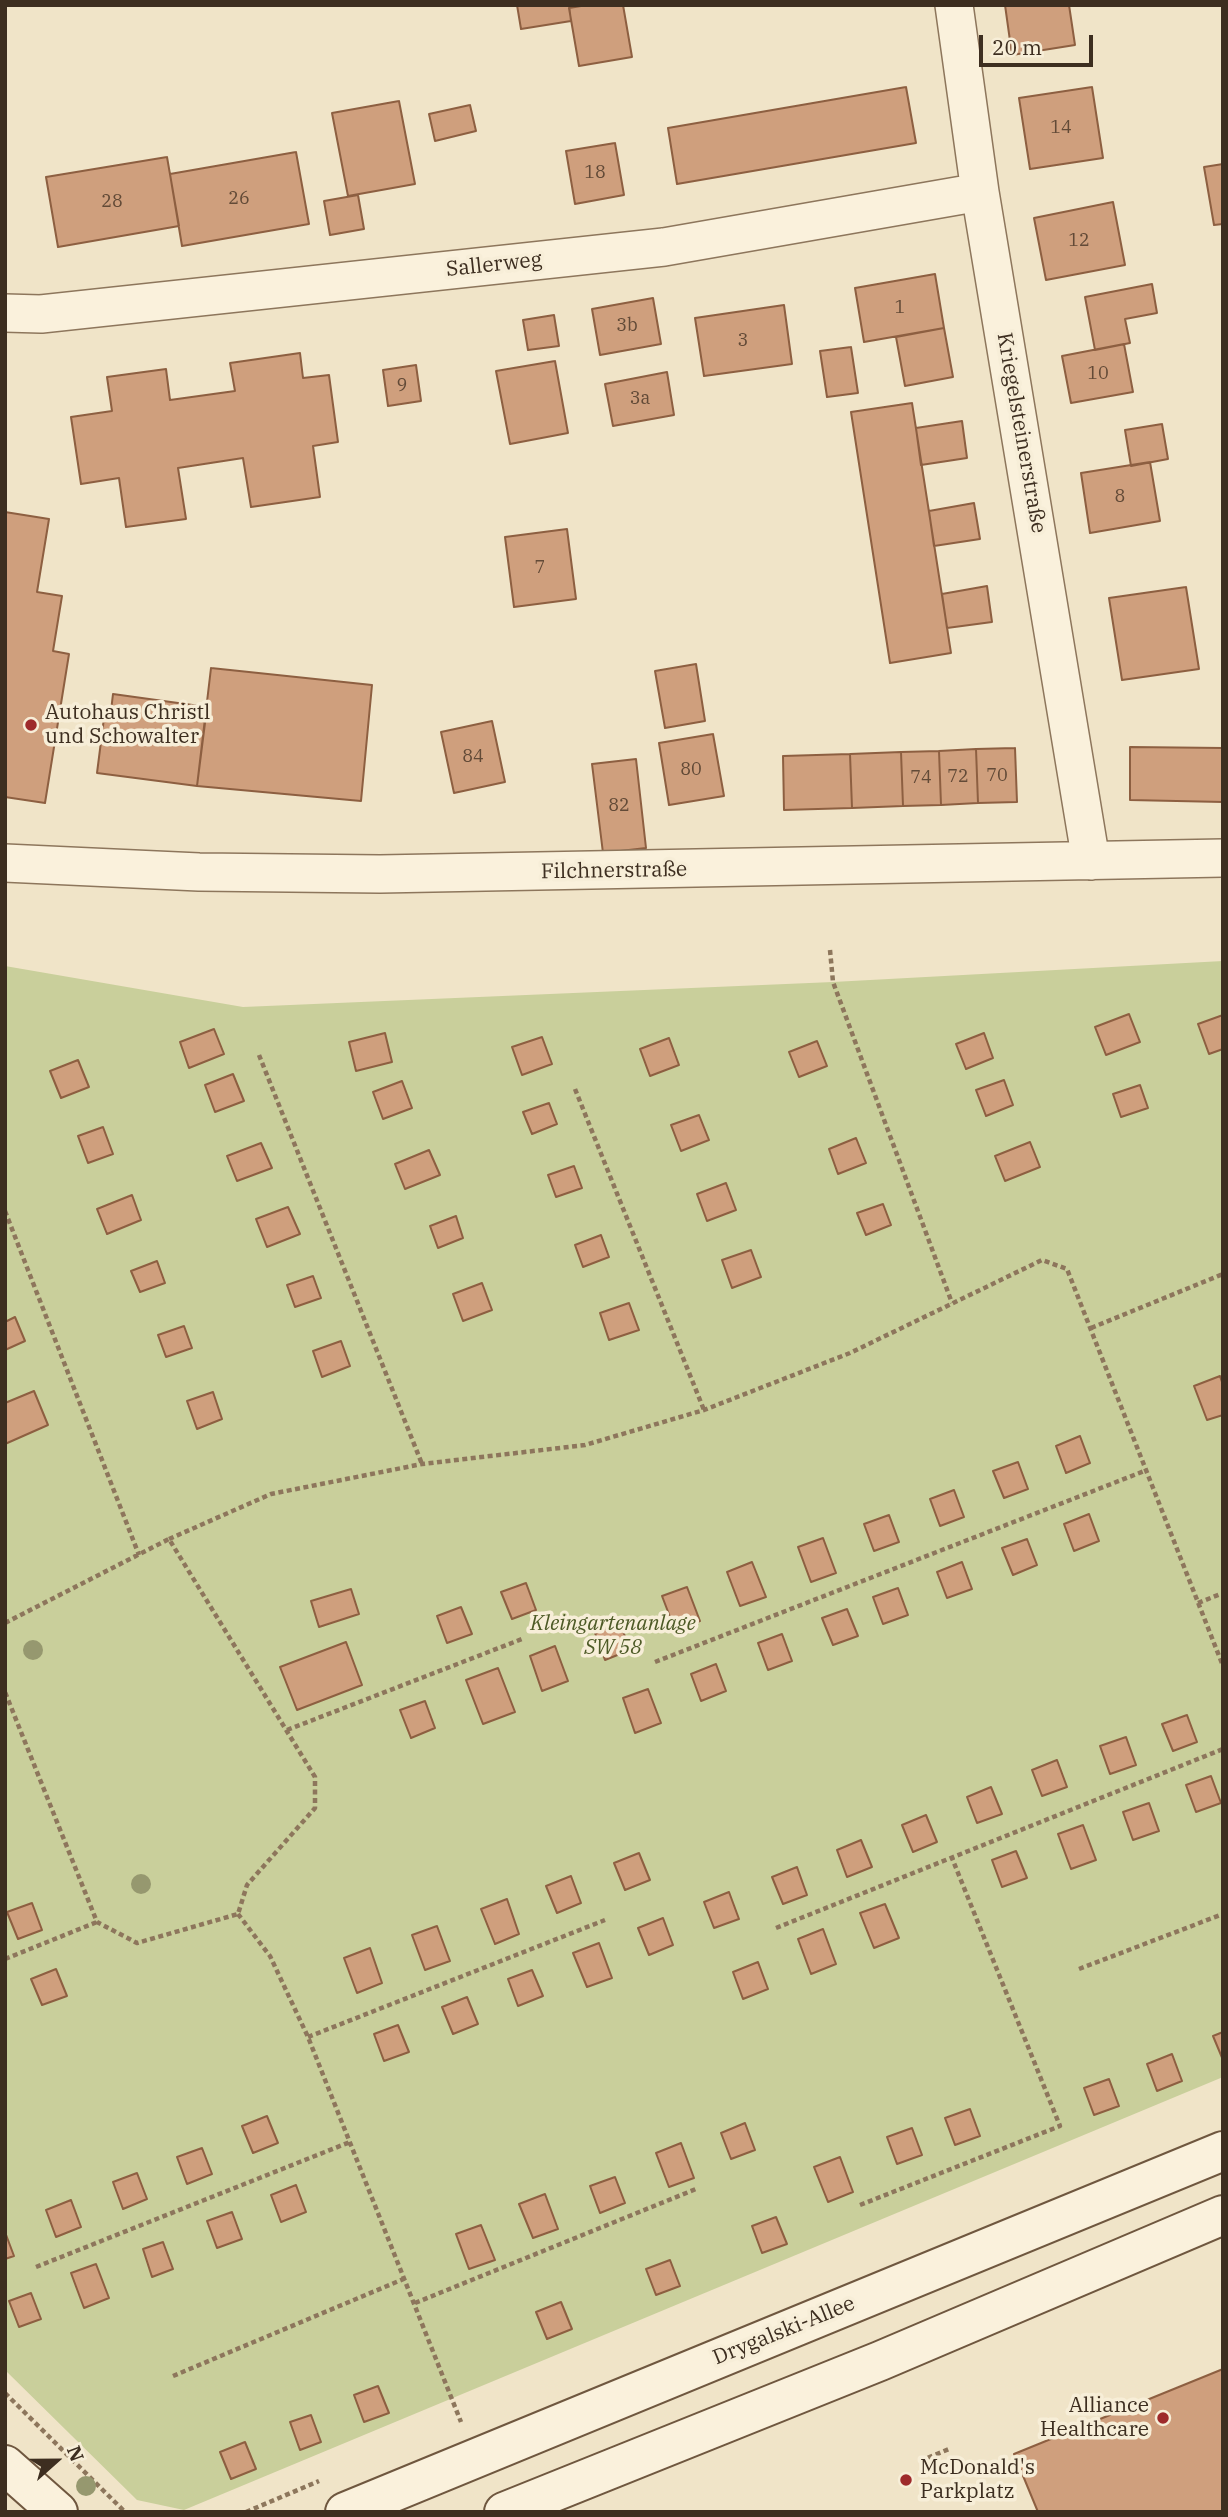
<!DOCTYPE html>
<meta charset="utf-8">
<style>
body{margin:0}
#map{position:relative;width:1228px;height:2517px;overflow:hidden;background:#f0e4c8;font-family:"IBM Plex Serif",serif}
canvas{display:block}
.frame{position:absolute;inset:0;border:7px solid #3d2e20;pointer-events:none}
.north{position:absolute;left:21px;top:2426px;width:70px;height:70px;-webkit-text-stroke:5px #f7eed8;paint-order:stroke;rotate:69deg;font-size:19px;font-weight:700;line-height:28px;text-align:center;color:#3d2e20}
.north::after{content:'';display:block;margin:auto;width:24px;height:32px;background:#3d2e20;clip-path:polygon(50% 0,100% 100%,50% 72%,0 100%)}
.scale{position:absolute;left:979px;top:35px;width:114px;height:32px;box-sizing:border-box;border:4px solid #3d2e20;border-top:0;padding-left:9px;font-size:21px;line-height:24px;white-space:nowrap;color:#3d2e20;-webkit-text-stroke:5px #f7eed8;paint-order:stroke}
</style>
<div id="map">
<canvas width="1228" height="2517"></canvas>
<div class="frame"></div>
<div class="north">N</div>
<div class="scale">20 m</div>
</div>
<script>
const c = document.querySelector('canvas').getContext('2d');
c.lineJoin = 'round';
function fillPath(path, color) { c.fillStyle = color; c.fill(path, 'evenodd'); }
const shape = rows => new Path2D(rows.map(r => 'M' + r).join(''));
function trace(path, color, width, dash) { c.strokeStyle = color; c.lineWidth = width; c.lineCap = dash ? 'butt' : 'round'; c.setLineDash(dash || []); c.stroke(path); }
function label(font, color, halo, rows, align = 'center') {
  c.font = font + ' "IBM Plex Serif",serif'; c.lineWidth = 7; c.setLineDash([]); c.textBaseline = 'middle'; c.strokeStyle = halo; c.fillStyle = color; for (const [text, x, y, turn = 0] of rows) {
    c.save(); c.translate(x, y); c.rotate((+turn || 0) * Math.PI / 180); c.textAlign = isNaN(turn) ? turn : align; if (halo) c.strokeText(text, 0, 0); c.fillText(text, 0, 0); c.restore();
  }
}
const green = shape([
 [1223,961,1223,2077,184,2510,137,2500,5,2370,5,966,243,1007,833,982]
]);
const building = shape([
 [517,5,569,5,571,21,521,29,517,5],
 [587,5,623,5,632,57,579,66,569,8,587,5],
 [1005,5,1069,5,1075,45,1012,55,1005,5],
 [906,87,916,143,677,184,668,128,906,87],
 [1092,87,1103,158,1030,169,1019,98,1092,87],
 [399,101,415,184,348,196,332,113,399,101],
 [470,105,476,131,435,141,429,114,470,105],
 [615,143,624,195,575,204,566,151,615,143],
 [296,152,309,224,182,246,170,174,296,152],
 [167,157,179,226,58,247,46,177,167,157],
 [1223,164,1223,224,1214,225,1204,167,1223,164],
 [358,195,364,229,330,235,324,201,358,195],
 [1113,202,1125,265,1046,280,1034,218,1113,202],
 [935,274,944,328,864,342,855,288,935,274],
 [1152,284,1157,313,1125,319,1130,343,1095,350,1085,297,1152,284],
 [653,298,661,344,600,355,592,309,653,298],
 [784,305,792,364,704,376,695,318,784,305],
 [554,315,559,346,528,350,523,320,554,315],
 [944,328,953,377,905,386,896,337,944,328],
 [1124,344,1133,392,1071,403,1062,356,1124,344],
 [851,347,858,393,827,397,820,351,851,347],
 [300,353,303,378,329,375,338,442,313,446,320,497,251,507,243,458,178,468,186,519,126,527,119,478,81,484,71,417,112,411,107,377,166,369,170,400,235,391,230,363,300,353],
 [555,361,568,433,510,444,496,371,555,361],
 [416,365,421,401,388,406,383,370,416,365],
 [667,372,674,415,613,426,605,384,667,372],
 [912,403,951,653,890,663,851,412,912,403],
 [962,421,967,458,921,465,916,428,962,421],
 [1162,424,1168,459,1131,466,1125,430,1162,424],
 [1150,462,1160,521,1090,533,1081,473,1150,462],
 [974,503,980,539,934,546,929,511,974,503],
 [5,512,49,519,37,592,62,596,53,651,69,654,45,803,5,797,5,512],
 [567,529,576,599,514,607,505,537,567,529],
 [987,586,992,622,947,628,942,594,987,586],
 [1186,587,1199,669,1122,680,1109,598,1186,587],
 [696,664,705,721,665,728,655,671,696,664],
 [211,668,372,685,361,801,197,786,211,668],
 [113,694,207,707,197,786,97,773,104,718,110,719,113,694],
 [492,721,505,782,454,793,441,732,492,721],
 [713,734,724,796,669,805,659,743,713,734],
 [1130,747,1223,748,1223,802,1130,800,1130,747],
 [1015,748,1017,802,978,803,976,749,1015,748],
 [976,749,978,803,941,805,939,751,976,749],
 [939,751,941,805,903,806,901,752,939,751],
 [901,752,903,806,852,808,850,754,901,752],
 [850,754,852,808,784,810,783,756,850,754],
 [636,759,646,848,603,853,592,764,636,759],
 [1129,1014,1140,1042,1106,1055,1095,1027,1129,1014],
 [1223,1015,1223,1049,1209,1054,1198,1024,1223,1015],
 [214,1029,224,1054,189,1068,180,1042,214,1029],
 [385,1033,392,1062,356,1071,349,1042,385,1033],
 [984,1033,993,1058,966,1069,956,1044,984,1033],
 [542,1037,552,1064,522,1075,512,1047,542,1037],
 [669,1038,679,1065,650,1076,640,1049,669,1038],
 [817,1041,827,1066,799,1077,789,1052,817,1041],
 [78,1060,89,1087,61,1098,50,1071,78,1060],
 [233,1074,244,1101,215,1112,205,1085,233,1074],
 [1004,1080,1013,1105,986,1116,976,1090,1004,1080],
 [402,1081,412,1108,383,1119,373,1092,402,1081],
 [1140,1085,1148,1108,1121,1117,1113,1094,1140,1085],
 [549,1103,557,1124,532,1134,523,1112,549,1103],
 [699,1115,709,1140,681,1151,671,1125,699,1115],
 [103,1127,113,1154,88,1163,78,1136,103,1127],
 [856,1138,866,1163,838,1174,829,1149,856,1138],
 [1030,1142,1040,1167,1005,1181,995,1156,1030,1142],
 [261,1143,272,1168,237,1181,227,1156,261,1143],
 [429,1150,440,1175,405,1189,395,1164,429,1150],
 [574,1166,582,1188,556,1197,548,1175,574,1166],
 [726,1183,736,1210,707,1221,697,1194,726,1183],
 [132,1195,141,1220,107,1234,97,1209,132,1195],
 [883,1204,891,1225,866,1235,857,1213,883,1204],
 [288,1207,300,1234,267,1247,256,1219,288,1207],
 [456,1216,463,1238,438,1248,430,1226,456,1216],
 [601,1235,609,1257,583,1267,575,1245,601,1235],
 [751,1250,761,1277,732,1288,722,1260,751,1250],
 [157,1261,165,1283,140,1292,131,1271,157,1261],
 [313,1276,321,1298,295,1307,287,1285,313,1276],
 [482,1283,492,1310,463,1321,453,1294,482,1283],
 [629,1303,639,1330,609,1340,600,1313,629,1303],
 [15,1317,25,1341,5,1350,5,1322,15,1317],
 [184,1326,192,1348,166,1357,158,1335,184,1326],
 [341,1341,350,1366,322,1377,313,1351,341,1341],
 [1220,1376,1223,1385,1223,1415,1207,1420,1194,1386,1220,1376],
 [34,1391,48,1425,5,1444,5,1403,34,1391],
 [213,1392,222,1419,197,1429,187,1401,213,1392],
 [1080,1436,1090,1463,1066,1473,1056,1446,1080,1436],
 [1018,1462,1028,1489,1004,1498,993,1471,1018,1462],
 [954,1490,964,1517,940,1526,930,1499,954,1490],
 [1089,1514,1099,1541,1074,1551,1064,1524,1089,1514],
 [889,1515,899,1542,874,1551,864,1524,889,1515],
 [823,1538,836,1573,811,1582,798,1547,823,1538],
 [1027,1539,1037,1565,1013,1575,1002,1548,1027,1539],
 [752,1562,766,1597,740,1606,727,1572,752,1562],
 [962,1562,972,1589,947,1598,937,1572,962,1562],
 [526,1583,536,1610,512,1619,501,1592,526,1583],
 [687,1587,700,1621,675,1630,662,1596,687,1587],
 [898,1588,908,1615,883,1624,873,1597,898,1588],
 [351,1589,359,1614,319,1627,311,1601,351,1589],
 [461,1607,472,1634,447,1643,437,1616,461,1607],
 [847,1609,858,1636,833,1645,822,1618,847,1609],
 [620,1623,630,1650,605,1660,595,1633,620,1623],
 [782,1634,792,1661,768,1670,758,1643,782,1634],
 [346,1642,362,1685,297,1710,280,1667,346,1642],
 [555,1646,568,1681,542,1691,530,1656,555,1646],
 [716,1664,726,1691,701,1701,691,1674,716,1664],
 [498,1668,515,1712,483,1724,466,1680,498,1668],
 [648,1689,661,1723,635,1733,623,1698,648,1689],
 [425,1701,435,1728,411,1738,400,1710,425,1701],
 [1187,1715,1197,1742,1173,1751,1162,1724,1187,1715],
 [1126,1737,1136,1765,1110,1774,1100,1746,1126,1737],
 [1057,1760,1067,1787,1042,1796,1032,1770,1057,1760],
 [1211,1776,1221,1803,1196,1812,1186,1785,1211,1776],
 [991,1787,1002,1814,977,1823,967,1797,991,1787],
 [1149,1803,1159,1831,1133,1840,1123,1812,1149,1803],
 [926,1815,937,1842,913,1852,902,1825,926,1815],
 [1083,1825,1096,1860,1071,1869,1058,1834,1083,1825],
 [861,1840,872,1867,847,1877,837,1850,861,1840],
 [1016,1851,1027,1878,1002,1887,992,1860,1016,1851],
 [639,1853,650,1880,625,1890,614,1863,639,1853],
 [797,1867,807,1895,783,1904,772,1877,797,1867],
 [571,1876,581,1903,557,1913,546,1886,571,1876],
 [729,1892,739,1919,714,1928,704,1902,729,1892],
 [507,1899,519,1934,495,1944,481,1909,507,1899],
 [32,1903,42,1930,18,1939,7,1912,32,1903],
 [885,1904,899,1938,874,1948,860,1913,885,1904],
 [663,1918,673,1945,649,1955,638,1928,663,1918],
 [437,1926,450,1961,425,1970,412,1935,437,1926],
 [823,1929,836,1964,811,1974,798,1939,823,1929],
 [599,1943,612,1978,587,1987,573,1953,599,1943],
 [370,1948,382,1983,357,1993,344,1958,370,1948],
 [758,1962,768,1989,743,1999,733,1972,758,1962],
 [56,1969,67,1996,42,2005,31,1979,56,1969],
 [532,1970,543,1996,518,2006,508,1979,532,1970],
 [467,1997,478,2024,453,2034,442,2007,467,1997],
 [398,2025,409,2052,384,2061,374,2034,398,2025],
 [1223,2032,1223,2060,1213,2036,1223,2032],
 [1172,2054,1182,2081,1157,2091,1147,2064,1172,2054],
 [1109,2079,1119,2106,1094,2115,1084,2088,1109,2079],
 [970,2109,980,2136,955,2145,945,2118,970,2109],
 [267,2116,278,2143,253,2153,242,2126,267,2116],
 [745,2123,755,2150,731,2159,721,2133,745,2123],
 [912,2128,922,2155,897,2164,887,2137,912,2128],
 [681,2143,694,2178,669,2187,656,2153,681,2143],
 [202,2148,212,2174,187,2184,177,2157,202,2148],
 [840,2157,853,2192,828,2202,814,2167,840,2157],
 [137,2173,147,2199,123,2209,113,2182,137,2173],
 [615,2177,625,2203,600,2213,590,2186,615,2177],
 [296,2185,306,2212,281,2222,271,2195,296,2185],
 [545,2194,558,2229,533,2238,519,2204,545,2194],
 [71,2200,81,2227,56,2237,46,2210,71,2200],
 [232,2212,242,2239,217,2248,207,2221,232,2212],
 [776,2217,787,2244,762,2253,752,2226,776,2217],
 [481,2225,495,2260,469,2269,456,2234,481,2225],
 [5,2232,14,2256,5,2259,5,2232],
 [163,2242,173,2269,152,2277,143,2249,163,2242],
 [670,2260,680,2286,656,2295,646,2269,670,2260],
 [96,2264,109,2298,84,2308,71,2273,96,2264],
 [31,2293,41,2319,19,2327,9,2301,31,2293],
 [561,2302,572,2329,547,2339,536,2312,561,2302],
 [1223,2369,1223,2512,1038,2512,1014,2454,1223,2369],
 [378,2386,389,2413,364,2422,354,2395,378,2386],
 [311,2415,321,2442,300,2450,290,2422,311,2415],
 [245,2442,256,2469,231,2479,220,2452,245,2442]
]);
const path = shape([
 [830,950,833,982,952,1303],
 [259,1055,422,1464],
 [575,1089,704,1410],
 [5,1211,139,1555],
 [1091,1328,1223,1274],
 [169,1539,271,1494,422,1464,585,1445,704,1410,850,1353,1042,1260,1067,1269,1223,1666],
 [1198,1603,1223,1593],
 [5,1623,169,1539,315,1777,315,1808,247,1885,238,1914,137,1943,97,1922,5,1692],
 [655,1662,1147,1470],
 [287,1730,522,1639],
 [238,1914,270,1956,308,2037,461,2422],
 [776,1928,1223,1749],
 [5,1959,97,1922],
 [1079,1969,1223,1914],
 [308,2037,605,1920],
 [860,2205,1060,2126,952,1858],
 [36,2267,350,2142],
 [415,2303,696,2189],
 [173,2376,406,2278],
 [5,2393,125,2512],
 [920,2461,949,2449],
 [246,2512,319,2481]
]);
const street = shape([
 [954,5,980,192,1091,861],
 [5,313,41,314,664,247,980,192],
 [5,863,199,872,380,874,1223,858]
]);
const secondary = shape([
 [5,2465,58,2512],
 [345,2512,1223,2151],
 [504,2512,880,2361,1223,2215]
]);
const trees = [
 [33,1650],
 [141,1884],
 [86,2486]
];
const markers = [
 [31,725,7,"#9e2a2b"],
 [1163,2418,7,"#9e2a2b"],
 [906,2480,7,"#9e2a2b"]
];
const numberNames = [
 ["14",1061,128],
 ["18",595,173],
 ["26",239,199],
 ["28",112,202],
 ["12",1079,241],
 ["1",900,308],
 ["3b",627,326],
 ["3",743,341],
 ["10",1098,374],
 ["9",402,386],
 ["3a",640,399],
 ["8",1120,497],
 ["7",540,568],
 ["84",473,757],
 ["80",691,770],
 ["70",997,776],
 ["72",958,777],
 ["74",921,778],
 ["82",619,806]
];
const streetNames = [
 ["Sallerweg",494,265,-6],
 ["Kriegelsteinerstraße",1021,433,80],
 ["Filchnerstraße",614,871,-1],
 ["Drygalski-Allee",784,2331,-22]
];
const poiNames = [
 ["Autohaus Christl",45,713],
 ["und Schowalter",45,737],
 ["Alliance",1149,2406,"right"],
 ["Healthcare",1149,2430,"right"],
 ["McDonald's",920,2468],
 ["Parkplatz",920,2492]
];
const parkNames = [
 ["Kleingartenanlage",613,1624],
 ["SW 58",613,1648]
];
fillPath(green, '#c9cf9b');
fillPath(building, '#cf9f7d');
trace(building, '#8d5f41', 2);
trace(street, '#8d765c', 40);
trace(secondary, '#6f573f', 42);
trace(path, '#8d765c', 4.5, [5, 3.5]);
trace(street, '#faf1dc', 37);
trace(secondary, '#faf1dc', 38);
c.fillStyle = '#96986f';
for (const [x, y] of trees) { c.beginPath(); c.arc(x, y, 10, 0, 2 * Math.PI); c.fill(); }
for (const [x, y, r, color] of markers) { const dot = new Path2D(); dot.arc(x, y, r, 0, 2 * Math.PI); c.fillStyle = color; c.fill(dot); trace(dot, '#f7eed8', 2.5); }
label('18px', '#624a37', null, numberNames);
label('21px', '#3d2e20', '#f7eed8', streetNames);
label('21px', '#3d2e20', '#f7eed8', poiNames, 'left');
label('italic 21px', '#4d5a26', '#f7eed8', parkNames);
</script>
